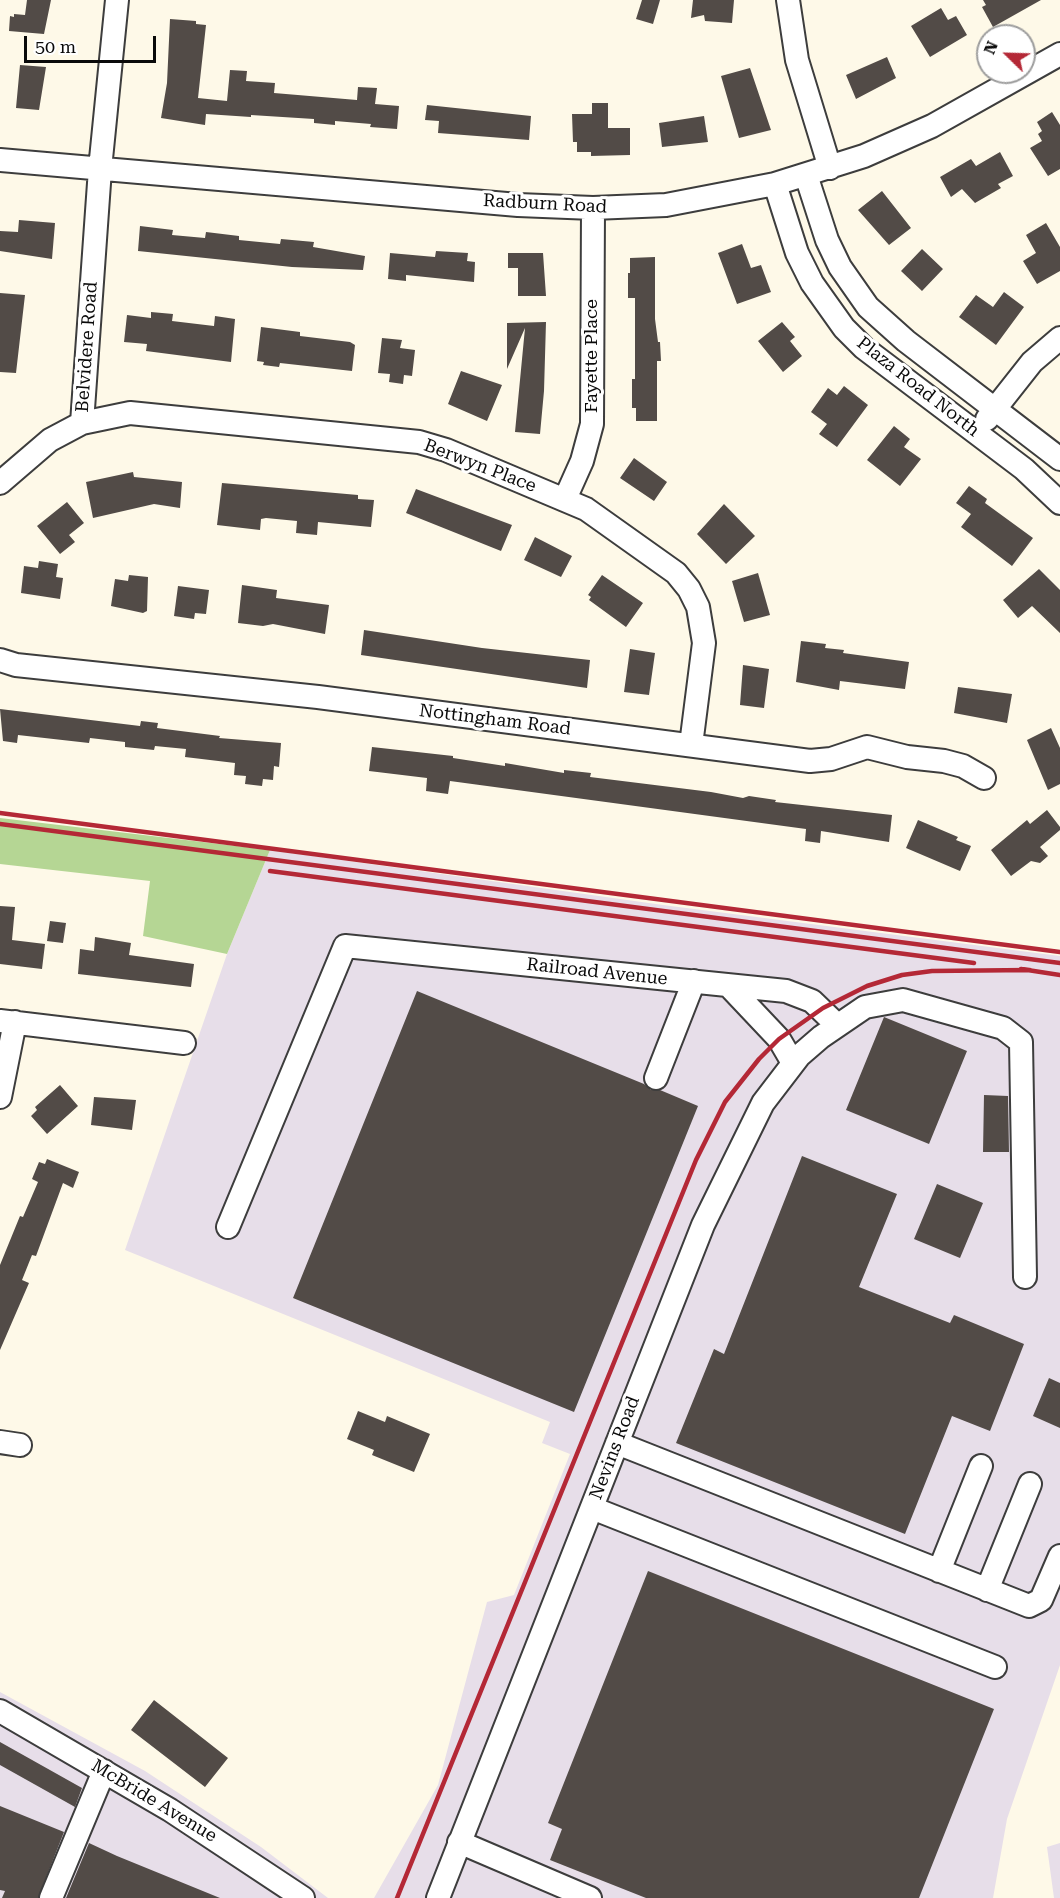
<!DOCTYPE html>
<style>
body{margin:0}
#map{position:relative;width:1060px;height:1898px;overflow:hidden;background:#fef9e8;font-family:"Roboto Serif",serif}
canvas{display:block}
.north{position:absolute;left:976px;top:24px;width:60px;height:60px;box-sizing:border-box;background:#fff;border:2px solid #9d9d9d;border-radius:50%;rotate:293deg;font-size:16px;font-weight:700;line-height:24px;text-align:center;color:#0a0a0a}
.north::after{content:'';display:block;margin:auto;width:21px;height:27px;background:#b42836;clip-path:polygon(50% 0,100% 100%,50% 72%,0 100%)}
.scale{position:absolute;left:24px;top:36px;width:132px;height:27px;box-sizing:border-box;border:3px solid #0a0a0a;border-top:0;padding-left:8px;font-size:18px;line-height:21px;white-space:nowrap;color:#0a0a0a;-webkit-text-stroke:4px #fff;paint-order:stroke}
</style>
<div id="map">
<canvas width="1060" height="1898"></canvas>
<div class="north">N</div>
<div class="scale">50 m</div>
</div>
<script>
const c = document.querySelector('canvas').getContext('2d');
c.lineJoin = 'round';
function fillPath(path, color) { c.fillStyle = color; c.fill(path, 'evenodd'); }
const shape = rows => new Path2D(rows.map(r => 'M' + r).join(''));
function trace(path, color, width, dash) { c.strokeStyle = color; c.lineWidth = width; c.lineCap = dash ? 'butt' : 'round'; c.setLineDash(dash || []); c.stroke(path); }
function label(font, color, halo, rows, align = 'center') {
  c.font = font + ' "Roboto Serif",serif'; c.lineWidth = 6; c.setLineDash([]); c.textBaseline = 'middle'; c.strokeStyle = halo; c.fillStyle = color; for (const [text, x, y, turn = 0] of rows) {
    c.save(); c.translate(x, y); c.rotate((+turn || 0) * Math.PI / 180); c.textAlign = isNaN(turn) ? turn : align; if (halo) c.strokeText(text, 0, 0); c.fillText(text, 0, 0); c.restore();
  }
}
const industrial = shape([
 [270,850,663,905,1060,956,1060,1665,1007,1819,993,1898,374,1898,438,1785,487,1602,514,1595,570,1454,542,1443,550,1422,125,1250,227,954],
 [0,1692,145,1771,261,1847,328,1898,0,1898],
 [1060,1843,1060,1898,1054,1898,1047,1847]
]);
const forest = shape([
 [0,818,270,850,227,954,143,936,150,881,0,864]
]);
const building = shape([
 [27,0,51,0,44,34,9,31,10,16,14,17,14,14,25,15],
 [642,0,660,0,653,24,636,19],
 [693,0,734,0,732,23,705,21,704,15,691,18],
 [983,0,1041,0,993,27,982,7,986,5],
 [941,8,948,20,956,16,967,35,930,57,911,26],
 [170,19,196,21,196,24,206,25,198,98,227,101,230,70,247,71,246,81,275,83,274,93,357,100,358,87,377,88,375,104,399,106,397,129,370,127,371,124,335,121,335,125,314,123,314,119,251,115,251,117,206,114,205,125,161,118,167,83],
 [887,57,896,78,856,99,846,75],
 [20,65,46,67,39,110,16,108],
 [750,68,771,130,739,138,721,76],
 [592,103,608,103,608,128,630,128,630,155,591,156,591,152,577,152,577,142,573,142,572,114,592,114],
 [427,105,531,116,529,140,438,133,439,121,425,120],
 [1052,112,1060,125,1060,169,1048,176,1030,148,1042,141,1038,134,1042,131,1037,122],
 [704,116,708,142,662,147,659,123],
 [1000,152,1013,176,998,184,1001,188,975,203,962,189,951,197,940,177,971,159,976,166],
 [882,191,911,228,889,245,858,210],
 [19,220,55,223,52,259,0,251,0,231,18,232],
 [1046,223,1060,247,1060,271,1037,284,1023,261,1036,253,1026,235],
 [140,226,173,230,172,235,205,238,206,232,239,236,239,240,280,244,281,239,314,242,313,247,365,256,363,270,292,267,138,251],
 [742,244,751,268,761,265,771,292,737,304,718,253],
 [922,249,943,269,922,291,901,271],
 [436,251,468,253,467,261,475,262,474,282,406,275,406,281,388,279,390,253,435,257],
 [508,253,543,253,546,296,518,296,518,268,508,268],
 [655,257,655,319,658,342,660,342,661,361,657,361,657,421,636,421,636,408,632,408,632,379,635,379,635,298,628,298,628,273,630,273,630,258],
 [1004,292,1024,307,996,345,959,317,976,295,993,307],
 [0,293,25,295,16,373,0,372],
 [151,312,173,314,172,321,214,326,215,316,235,319,231,362,146,351,147,344,124,342,127,315,151,318],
 [546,322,544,391,540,434,515,432,525,328,507,369,507,323],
 [782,322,795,337,790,341,802,356,783,372,758,341],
 [261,327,300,332,300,336,350,342,355,345,352,371,280,363,279,367,263,365,264,362,257,361],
 [382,338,402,340,400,348,415,350,412,376,404,375,403,384,389,382,390,374,378,373],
 [461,371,502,385,487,421,448,404],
 [844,386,868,405,837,447,819,434,827,424,811,412,828,388,837,395],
 [894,426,910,439,904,447,921,459,900,486,867,460],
 [634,458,667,482,654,501,620,478],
 [133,472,134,477,182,482,180,508,154,504,93,518,86,482],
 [222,483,358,495,358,499,374,500,371,527,318,522,317,535,296,533,297,521,266,518,261,519,260,530,217,525],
 [969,486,987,499,985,503,1033,538,1012,566,961,527,971,514,956,503],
 [416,489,512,525,501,551,406,513],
 [67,502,84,523,69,535,75,542,60,554,37,526],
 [724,504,755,536,726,564,697,534],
 [535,537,572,556,561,577,524,560],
 [39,561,58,564,56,577,63,578,60,599,21,593,24,566,38,568],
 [1039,569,1060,590,1060,633,1032,606,1018,618,1003,600],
 [758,573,770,615,744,622,732,581],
 [129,575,148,577,147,611,143,613,111,606,115,579,128,581],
 [602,575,643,603,626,627,589,600,591,597,588,595],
 [242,585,277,590,276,598,329,605,325,634,273,624,263,626,238,623],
 [178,586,209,590,206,614,195,613,194,619,174,616],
 [364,630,482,648,590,660,587,688,361,655],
 [801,641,826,644,825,648,844,650,843,653,909,662,905,689,840,681,839,690,796,682],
 [630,649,655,653,649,695,624,692],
 [743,665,769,669,764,708,740,705],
 [958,687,1012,694,1007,723,954,713],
 [0,709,140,726,141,721,158,723,157,728,220,736,219,738,281,743,279,767,274,766,273,780,263,779,262,786,245,784,246,776,234,775,235,763,185,757,186,749,155,746,154,750,125,747,125,742,90,738,89,743,18,735,17,743,3,741],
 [1051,728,1060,748,1060,784,1048,790,1027,740],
 [372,747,453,756,453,758,505,766,505,763,564,773,564,770,591,773,590,777,711,792,743,798,749,796,776,800,775,802,892,815,889,842,821,831,820,843,805,841,806,829,450,781,448,794,426,791,427,778,369,771],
 [1047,810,1060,827,1060,830,1040,847,1048,856,1040,863,1031,861,1011,876,991,850,1027,820,1030,824],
 [918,820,958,837,956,840,971,846,960,871,906,848],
 [0,906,15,907,12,940,45,944,42,969,0,964],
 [50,921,66,923,63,943,47,941],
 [95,937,131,943,129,955,194,964,191,987,78,974,80,949,94,951],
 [417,991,644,1084,651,1090,660,1090,698,1106,574,1412,293,1298],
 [884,1017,967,1051,929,1144,846,1110],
 [60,1085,78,1106,47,1134,31,1116,37,1110,35,1107],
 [984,1095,1008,1096,1009,1152,983,1152],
 [94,1097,136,1100,132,1130,91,1125],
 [802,1156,897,1194,859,1287,950,1323,954,1315,1024,1344,990,1431,952,1416,905,1534,676,1443,714,1349,724,1354],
 [47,1159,79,1172,73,1188,63,1183,36,1256,32,1255,22,1280,29,1283,0,1350,0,1265,20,1216,23,1217,38,1182,32,1179,39,1162,45,1164],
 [937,1184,983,1203,960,1258,914,1239],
 [1049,1378,1060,1383,1060,1428,1033,1416],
 [358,1411,385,1422,387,1416,430,1434,414,1472,372,1455,374,1450,347,1439],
 [648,1571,994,1709,919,1898,646,1898,550,1860,562,1829,548,1823],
 [154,1700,228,1758,205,1787,131,1730],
 [0,1742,82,1788,75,1807,0,1765],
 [0,1806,64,1832,38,1898,2,1898,5,1891,0,1890],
 [89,1843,117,1856,220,1898,66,1898]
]);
const minor = shape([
 [788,0,797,60,830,168],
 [0,160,518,205,593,208,666,205,775,184,864,156,932,126,1060,54],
 [806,175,827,240,840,267,868,307,906,341,1060,459],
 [775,184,797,253,812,283,844,328,864,348,1024,469,1060,503],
 [987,419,1032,362,1060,338],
 [82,423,130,413,419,442,446,450,586,509,676,573,689,589,698,607,704,643,691,745],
 [0,483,50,440,82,423,100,169,117,0],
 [565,499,582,461,592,424,593,208],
 [0,660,16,665,318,697,810,761,831,759,867,747,907,757,944,761,963,766,984,778],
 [728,985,779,1039,793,1063],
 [0,1021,184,1043],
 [656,1078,694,981],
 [0,1097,15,1022],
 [228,1227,345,946,786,991,812,1001,837,1025],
 [0,1442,20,1445],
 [617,1443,1029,1606,1041,1600,1060,1556],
 [592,1508,995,1667],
 [939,1571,981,1466],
 [987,1590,1030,1484],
 [0,1711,170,1810,303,1898],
 [459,1842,590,1898],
 [51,1898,104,1771],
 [438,1898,703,1225,763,1103,799,1056,821,1037,865,1007,903,1000,1003,1028,1021,1042,1025,1277]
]);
const rail = shape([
 [0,813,1060,952],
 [0,824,1060,963],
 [270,871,974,963],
 [1021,969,1060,975],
 [397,1898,696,1160,725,1102,759,1059,779,1039,823,1008,867,986,902,975,932,971,1030,970]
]);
const streetNames = [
 ["Radburn Road",545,204,3],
 ["Belvidere Road",87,347,-86],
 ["Fayette Place",592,356,-90],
 ["Plaza Road North",918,387,38],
 ["Berwyn Place",480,466,21],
 ["Nottingham Road",495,720,7],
 ["Railroad Avenue",597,972,6],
 ["Nevins Road",615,1448,-69],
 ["McBride Avenue",154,1801,31]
];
fillPath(industrial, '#e7dee9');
fillPath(forest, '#b5d694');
fillPath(building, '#524b47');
trace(minor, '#3d3d3d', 26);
trace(minor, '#fff', 22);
trace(rail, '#b42836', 4.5);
label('18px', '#0a0a0a', '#fff', streetNames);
</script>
